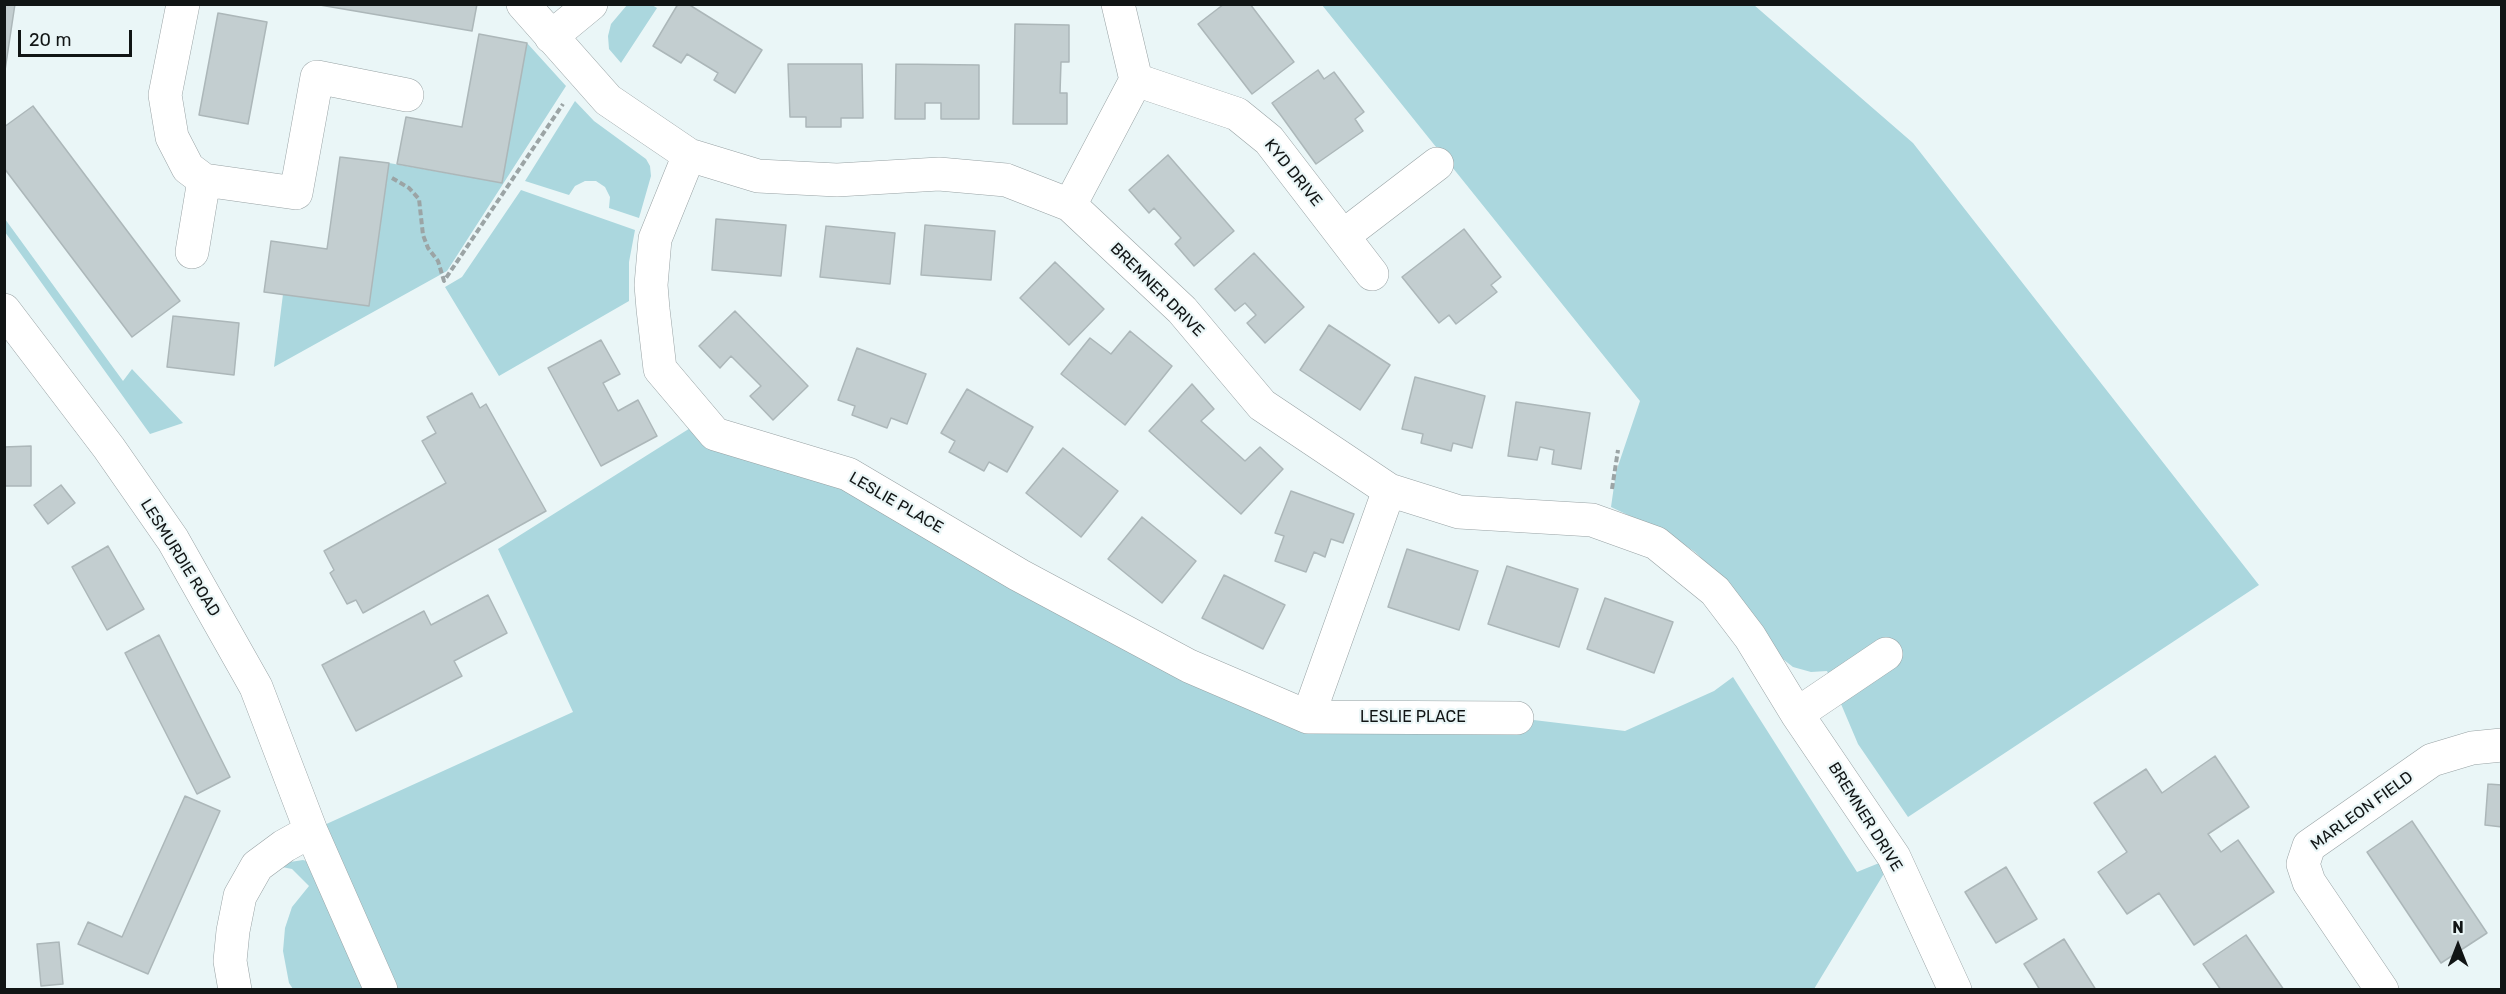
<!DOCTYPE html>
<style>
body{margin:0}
#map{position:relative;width:2506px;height:994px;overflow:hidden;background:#eaf6f7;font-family:Rubik,sans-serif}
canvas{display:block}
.frame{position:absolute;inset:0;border:6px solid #111515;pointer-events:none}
.north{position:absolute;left:2428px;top:916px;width:60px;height:60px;-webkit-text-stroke:4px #eaf6f7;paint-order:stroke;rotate:0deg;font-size:16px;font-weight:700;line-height:24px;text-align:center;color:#111515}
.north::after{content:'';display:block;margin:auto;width:21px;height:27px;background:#111515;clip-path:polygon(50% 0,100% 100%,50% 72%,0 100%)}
.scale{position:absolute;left:18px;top:30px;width:114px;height:27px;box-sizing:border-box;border:3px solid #111515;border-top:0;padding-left:8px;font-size:18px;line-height:21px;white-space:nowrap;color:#111515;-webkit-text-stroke:4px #eaf6f7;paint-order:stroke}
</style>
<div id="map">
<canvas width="2506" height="994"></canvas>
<div class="frame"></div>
<div class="north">N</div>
<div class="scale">20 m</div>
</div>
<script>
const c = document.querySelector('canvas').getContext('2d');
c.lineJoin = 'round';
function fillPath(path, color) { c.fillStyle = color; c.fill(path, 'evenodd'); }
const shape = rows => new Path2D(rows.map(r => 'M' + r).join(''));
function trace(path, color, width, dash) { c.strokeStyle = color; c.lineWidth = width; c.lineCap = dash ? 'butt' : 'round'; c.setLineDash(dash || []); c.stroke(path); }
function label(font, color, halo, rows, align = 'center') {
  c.font = font + ' Rubik,sans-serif'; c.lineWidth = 4.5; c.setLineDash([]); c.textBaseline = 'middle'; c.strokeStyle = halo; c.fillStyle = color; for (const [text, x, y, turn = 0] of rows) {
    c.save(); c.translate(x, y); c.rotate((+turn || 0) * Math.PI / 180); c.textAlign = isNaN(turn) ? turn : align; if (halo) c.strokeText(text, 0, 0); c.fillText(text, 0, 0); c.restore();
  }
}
const green = shape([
 [627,5,652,5,657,8,621,63,609,49,608,36,611,24],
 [1322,5,1754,5,1913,143,2259,585,1908,817,1858,744,1827,671,1811,672,1793,667,1779,656,1721,578,1695,552,1670,535,1611,507,1616,472,1640,401],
 [527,43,566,86,447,271,274,367,283,294,369,306,389,163,502,183],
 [575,101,594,121,646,159,650,166,651,176,639,218,609,208,610,197,605,187,596,181,585,181,575,186,569,195,525,181],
 [521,190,635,230,629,262,629,301,499,376,445,287,462,277],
 [5,219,123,381,132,369,183,423,150,434,5,232],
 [703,420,848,474,1308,717,1517,718,1625,731,1714,691,1733,677,1857,872,1894,857,1814,989,381,990,311,831,573,712,498,549],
 [303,860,313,863,363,989,293,989,289,983,283,951,285,928,292,907,309,886,292,869,282,867,290,862]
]);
const building = shape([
 [4,4,15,4,4,77,4,4],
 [314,4,477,4,472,31,314,4],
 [678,4,688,4,762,50,735,93,714,80,718,73,687,54,681,63,653,46,678,4],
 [1224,4,1250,4,1294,62,1252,94,1198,24,1224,4],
 [218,13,267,22,248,124,199,115,218,13],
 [1015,24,1069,25,1069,62,1061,62,1060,93,1067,93,1067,124,1013,124,1015,24],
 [479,34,527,43,502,183,397,164,406,117,462,127,479,34],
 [788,64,862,64,863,118,841,118,841,127,806,127,806,117,790,117,788,64],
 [896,64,979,65,979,119,941,119,941,103,925,103,925,119,895,119,896,64],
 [1318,70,1324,79,1334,72,1364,112,1355,119,1363,131,1316,164,1272,103,1318,70],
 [33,106,180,301,132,337,4,168,4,127,33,106],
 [1168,155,1234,231,1194,266,1175,244,1181,238,1154,208,1149,213,1129,190,1168,155],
 [340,157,389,163,369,306,264,292,271,241,327,249,340,157],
 [716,219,786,225,781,276,712,270,716,219],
 [925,225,995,231,991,280,921,275,925,225],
 [826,226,895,233,890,284,820,277,826,226],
 [1464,229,1501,277,1491,285,1497,292,1456,324,1449,315,1439,323,1402,277,1464,229],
 [1254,253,1304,307,1265,343,1247,323,1256,315,1245,303,1235,311,1215,289,1254,253],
 [1055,262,1104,309,1069,345,1020,298,1055,262],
 [735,311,808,386,773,420,750,396,761,386,731,356,720,368,699,346,735,311],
 [173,316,239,323,234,375,167,367,173,316],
 [1329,325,1390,365,1360,410,1300,370,1329,325],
 [1130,331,1172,366,1125,425,1061,374,1090,338,1111,354,1130,331],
 [601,340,620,374,603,383,618,411,638,400,657,436,601,466,548,368,601,340],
 [857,348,926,374,907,424,891,418,887,428,852,415,855,406,838,400,857,348],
 [1415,377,1485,396,1472,448,1453,443,1451,451,1421,443,1423,434,1402,429,1415,377],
 [1192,384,1214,409,1201,421,1245,461,1260,447,1283,469,1241,514,1149,431,1192,384],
 [967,389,1033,427,1007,472,989,462,984,471,949,452,955,441,941,433,967,389],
 [472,393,480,408,486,404,546,511,363,613,356,600,347,604,330,573,334,570,324,551,446,483,422,441,436,433,427,417,472,393],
 [1516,402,1590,413,1581,469,1552,464,1554,450,1540,447,1537,460,1508,456,1516,402],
 [31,446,31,486,4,486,4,447,31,446],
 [1063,448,1118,491,1081,537,1026,493,1063,448],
 [61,485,75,503,48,524,34,505,61,485],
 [1291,491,1354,514,1343,543,1331,539,1325,557,1314,552,1306,572,1275,561,1284,536,1275,533,1291,491],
 [1142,517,1196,561,1162,603,1108,559,1142,517],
 [108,546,144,609,107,630,72,567,108,546],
 [1407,549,1478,571,1459,630,1388,607,1407,549],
 [1507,566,1578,589,1559,647,1488,624,1507,566],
 [1224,575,1285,605,1263,649,1202,618,1224,575],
 [488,595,507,633,454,661,462,676,356,731,322,665,424,611,431,625,488,595],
 [1605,598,1673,622,1654,673,1587,649,1605,598],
 [159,635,230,777,197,794,125,653,159,635],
 [2215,756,2249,807,2208,834,2221,852,2238,840,2274,892,2194,945,2159,893,2127,914,2098,872,2127,852,2094,803,2146,769,2162,793,2215,756],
 [2488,784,2502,785,2502,827,2485,825,2488,784],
 [185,796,220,811,148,974,78,944,88,922,122,937,185,796],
 [2412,821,2487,933,2441,963,2367,852,2412,821],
 [2006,867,2037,919,1996,943,1965,892,2006,867],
 [2246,935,2284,990,2221,990,2203,964,2246,935],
 [2064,939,2096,990,2040,990,2031,975,2024,964,2064,939],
 [59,942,63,984,41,986,37,944,59,942]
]);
const path = shape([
 [392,178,409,188,419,199,423,235,428,248,438,261,444,281,563,104],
 [1612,489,1618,450]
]);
const minor = shape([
 [183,4,165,95,172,137,188,168,204,180,296,193,317,77,407,95],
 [523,4,608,100,689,155,758,176,837,180,939,174,1006,180,1070,205,1182,310,1262,405,1389,490,1459,512,1592,520,1656,543,1715,591,1750,637,1797,714,1894,857,1955,990],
 [551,37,591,4],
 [1136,80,1237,114,1269,140,1372,274],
 [689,155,655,239,651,285,653,309,660,369,715,434,848,474,1019,575,1189,666,1308,717,1517,718],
 [1070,205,1136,80,1118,4],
 [1343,236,1437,164],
 [192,252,204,180],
 [4,310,109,448,173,540,256,687,311,831,381,990],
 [1797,714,1886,654],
 [1308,717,1389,490],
 [235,990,230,961,233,931,240,896,257,866,284,846,311,831],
 [2382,990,2309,882,2303,864,2309,846,2432,760,2472,748,2502,745]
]);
const streetNames = [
 ["KYD DRIVE",1293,173,51],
 ["BREMNER DRIVE",1157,290,45],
 ["LESLIE PLACE",896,503,30],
 ["LESMURDIE ROAD",180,558,58],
 ["LESLIE PLACE",1413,717],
 ["MARLEON FIELD",2362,811,-36],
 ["BREMNER DRIVE",1865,817,58]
];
fillPath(green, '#abd7de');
fillPath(building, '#c3ced0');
trace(building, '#acb7b9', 1.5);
trace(minor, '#98a2a4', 34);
trace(path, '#9ba4a5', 4, [6, 3]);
trace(minor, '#fff', 33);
label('16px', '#111515', '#eaf6f7', streetNames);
</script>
